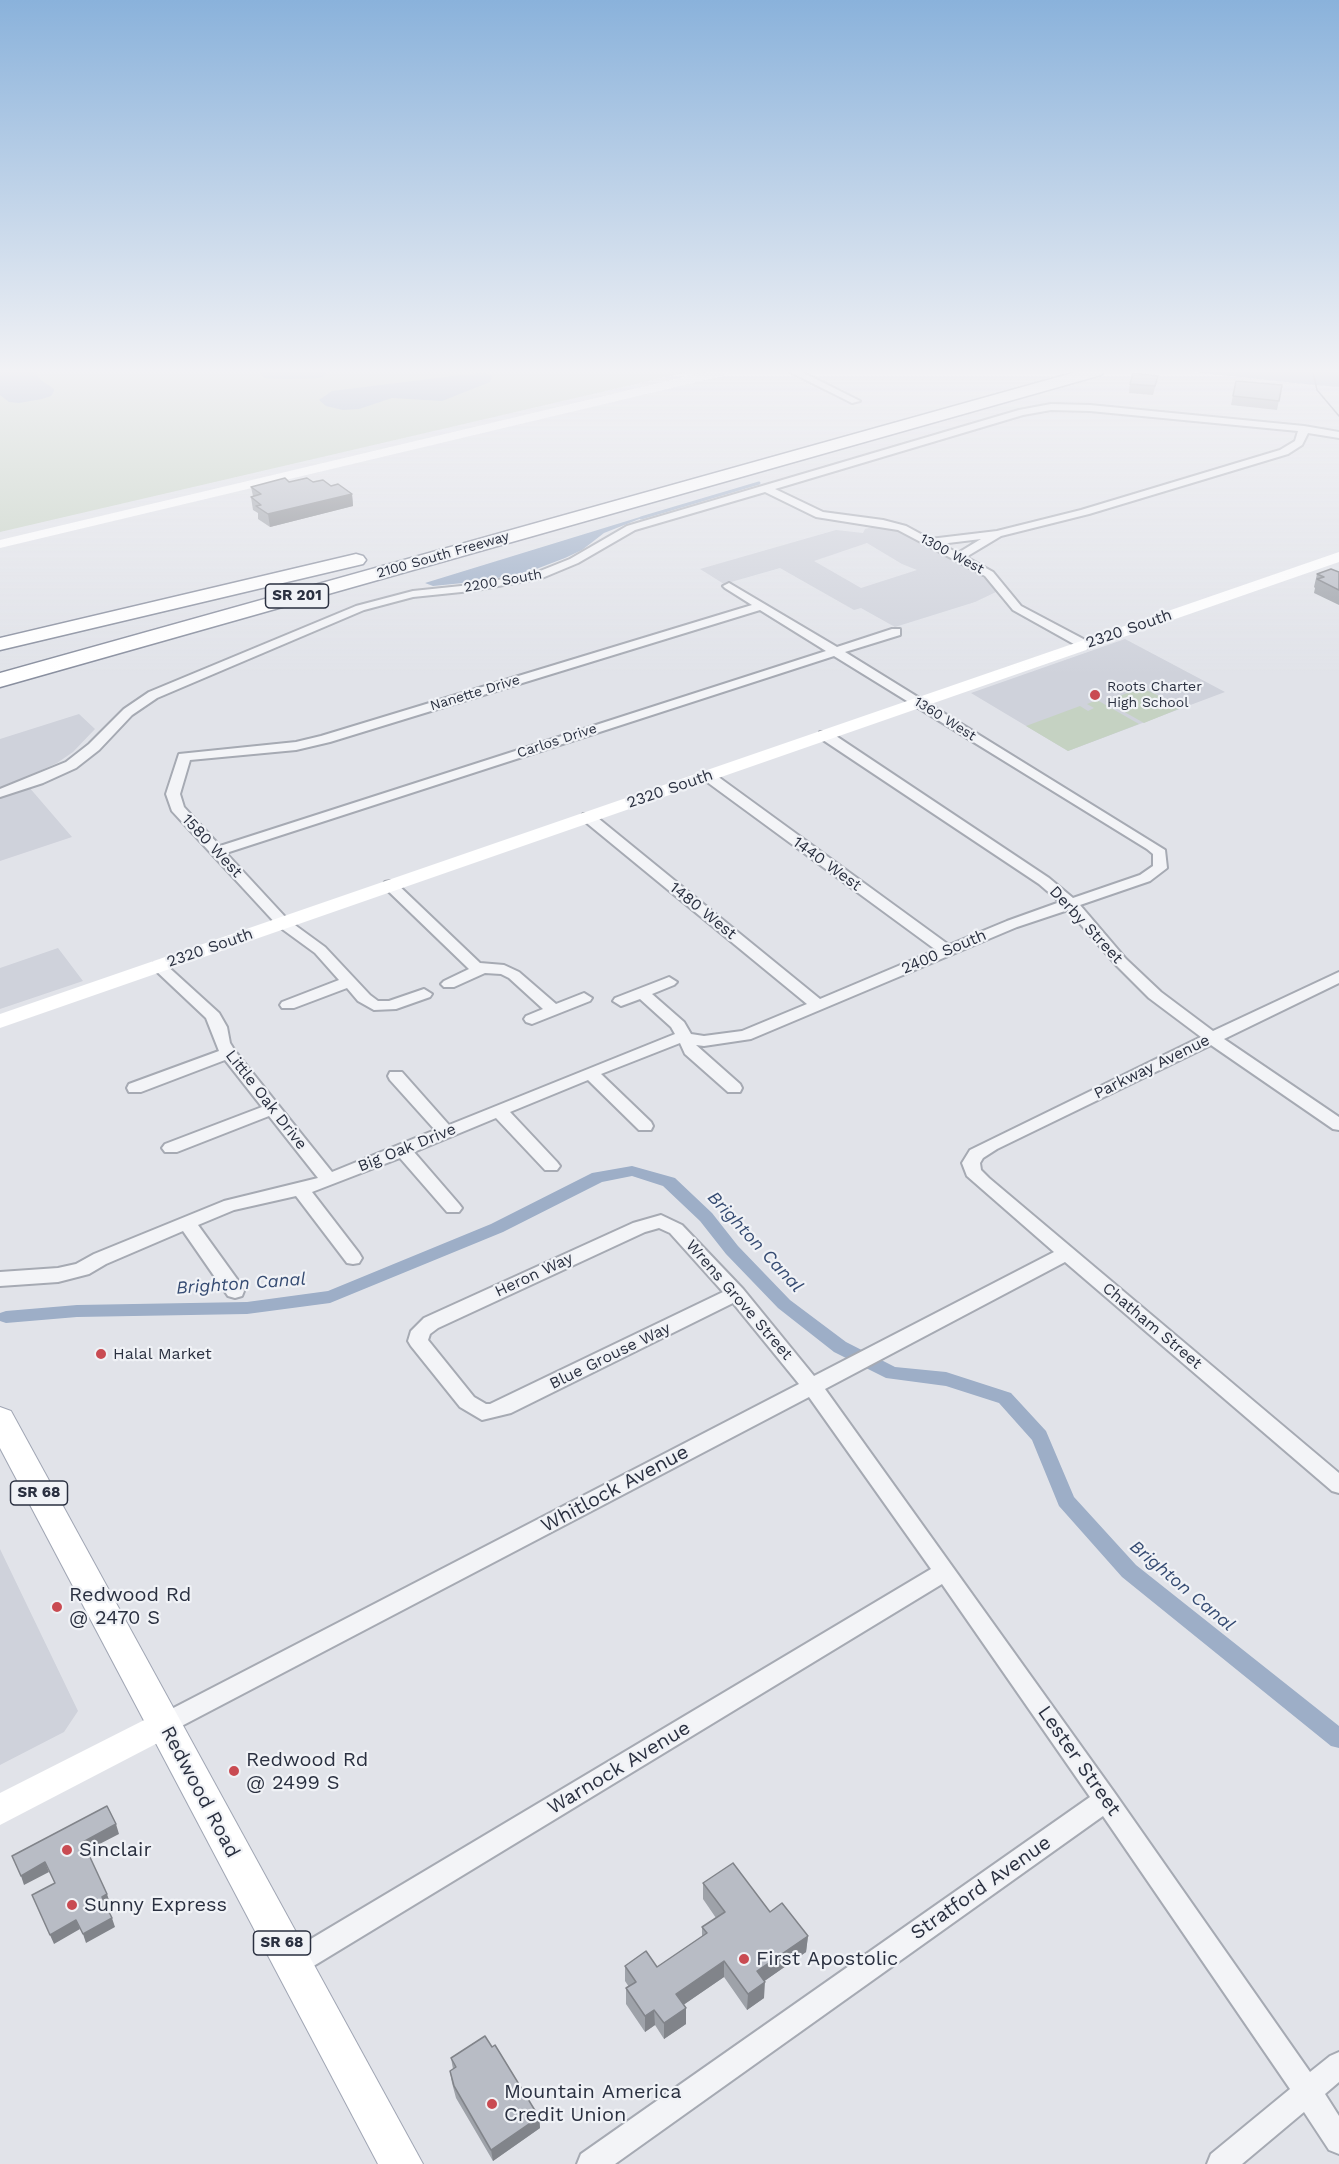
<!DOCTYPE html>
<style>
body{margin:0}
canvas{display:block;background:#e1e3e9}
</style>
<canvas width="1339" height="2164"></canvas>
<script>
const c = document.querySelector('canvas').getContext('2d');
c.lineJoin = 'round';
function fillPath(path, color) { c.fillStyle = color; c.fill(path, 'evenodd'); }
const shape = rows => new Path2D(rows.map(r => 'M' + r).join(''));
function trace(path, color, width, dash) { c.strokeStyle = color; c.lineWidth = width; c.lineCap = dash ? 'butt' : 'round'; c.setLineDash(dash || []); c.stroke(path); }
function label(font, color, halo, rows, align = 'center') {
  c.font = font + ' "Work Sans",sans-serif'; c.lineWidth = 4.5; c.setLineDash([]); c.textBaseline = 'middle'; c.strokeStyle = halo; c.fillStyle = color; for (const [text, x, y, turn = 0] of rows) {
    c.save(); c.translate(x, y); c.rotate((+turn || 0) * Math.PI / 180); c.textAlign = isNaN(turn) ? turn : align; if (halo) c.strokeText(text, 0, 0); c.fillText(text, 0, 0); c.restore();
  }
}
const built = shape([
 [880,525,902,532,975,572,990,582,996,592,975,602,895,627,861,608,854,610,780,568,724,584,700,569,836,530,863,533,865,529],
 [867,543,902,564,917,570,861,588,814,561],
 [1125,639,1225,692,1068,751,971,693],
 [79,714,95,729,73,752,57,763,22,779,72,837,0,861,0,739],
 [58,948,83,981,0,1009,0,968],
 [0,1549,78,1711,64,1732,0,1765]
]);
const green = shape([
 [0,372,687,372,0,532],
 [1142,688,1159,696,1181,708,1144,723,1105,701],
 [1097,700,1139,724,1068,751,1026,726,1080,706,1088,711,1094,708,1087,704]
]);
const water = shape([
 [0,372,35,372,41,380,54,389,54,391,51,396,42,399,19,403,9,402,0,395],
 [259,372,326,372,323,377,319,378,286,379,264,378],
 [1194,372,1339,372,1339,387,1304,384],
 [478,373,486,373,492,376,490,382,442,401,392,398,359,409,343,410,326,406,319,400,332,391],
 [640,517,642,518,604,533,582,550,565,558,531,571,483,581,433,586,425,583]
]);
const stream = shape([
 [641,518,759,483]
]);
const canal = shape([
 [632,1166,675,1178,712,1213,738,1246,790,1300,846,1342,895,1367,946,1372,1011,1393,1046,1431,1074,1497,1136,1565,1339,1726,1339,1748,1331,1746,1122,1577,1059,1506,1032,1440,999,1403,946,1386,886,1378,834,1352,778,1308,726,1254,700,1221,663,1186,632,1176,602,1182,503,1232,330,1303,247,1314,77,1317,6,1323,0,1321,0,1313,6,1311,77,1305,247,1302,328,1291,491,1224,592,1173,632,1166]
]);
const street = shape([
 [790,372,802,372,860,401,852,403,790,372],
 [1051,404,1090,405,1304,426,1339,432,1339,438,1308,433,1302,445,1288,454,1089,514,1001,536,966,557,993,572,1021,606,1089,642,1089,648,1081,648,1013,610,985,576,898,530,816,517,765,492,635,530,578,563,542,578,471,591,413,597,364,610,157,698,132,715,99,750,76,768,43,783,0,797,0,789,66,762,89,744,124,709,149,692,356,606,413,591,471,585,535,573,570,559,627,526,1019,410,1051,404],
 [1051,410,1090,411,1298,431,1295,441,1280,450,1081,510,997,531,930,539,906,526,883,520,823,512,775,489,1023,415,1051,410],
 [981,539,958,553,940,544,981,539],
 [729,583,837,647,892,629,900,629,900,635,845,652,1165,850,1167,868,1150,881,1080,905,1126,959,1161,992,1213,1031,1339,972,1339,983,1224,1039,1339,1117,1339,1130,1333,1129,1211,1045,997,1149,983,1158,980,1163,981,1170,989,1178,1339,1473,1339,1493,1332,1491,1065,1262,825,1389,1114,1792,1310,2072,1330,2056,1339,2052,1339,2082,1325,2094,1339,2116,1339,2154,1329,2150,1304,2112,1242,2164,1207,2164,1211,2154,1290,2089,1103,1816,615,2164,577,2164,581,2154,1090,1797,942,1584,302,1973,293,1977,284,1973,280,1964,284,1955,931,1569,809,1397,172,1731,164,1734,156,1731,152,1724,156,1717,799,1384,733,1303,511,1413,482,1420,460,1407,411,1346,408,1341,411,1331,424,1318,633,1223,661,1215,682,1225,743,1289,814,1376,1054,1252,967,1176,962,1163,970,1150,1201,1037,1149,998,1116,965,1068,910,1017,927,751,1039,704,1046,696,1045,740,1084,742,1088,740,1092,728,1092,685,1054,680,1043,601,1074,651,1122,653,1126,651,1130,639,1130,588,1080,510,1112,557,1162,560,1166,557,1170,545,1170,496,1118,414,1152,459,1204,462,1208,459,1212,447,1212,400,1158,312,1192,359,1253,362,1258,359,1263,353,1264,347,1263,296,1196,234,1210,198,1225,242,1286,244,1291,242,1296,235,1298,228,1296,183,1231,106,1264,89,1274,58,1282,0,1286,0,1272,58,1268,76,1264,94,1254,224,1201,318,1178,269,1116,177,1152,165,1152,162,1148,165,1144,262,1107,225,1060,141,1092,129,1092,127,1088,129,1084,219,1051,206,1018,154,969,151,966,154,963,164,963,219,1013,227,1027,230,1043,235,1051,332,1172,435,1130,390,1080,388,1076,390,1072,402,1072,449,1125,675,1034,671,1027,640,999,621,1006,613,1001,615,998,664,979,669,977,677,982,674,985,652,994,684,1022,691,1034,704,1036,742,1031,807,1004,583,820,581,817,583,814,593,814,820,999,936,950,703,779,701,776,703,773,713,773,949,945,1007,921,1060,902,1039,884,820,738,819,735,820,732,830,732,1049,878,1073,898,1140,875,1153,866,1153,854,1147,849,834,656,226,853,288,920,325,947,370,995,378,1001,389,1001,424,989,432,994,430,997,396,1009,374,1010,358,1001,347,988,294,1008,282,1008,280,1005,282,1002,339,980,315,953,278,926,172,811,166,794,179,754,296,742,321,736,752,605,725,588,723,586,729,583],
 [760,610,826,651,220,846,184,807,180,794,190,760,296,750,330,742,760,610],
 [659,1228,670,1233,723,1292,490,1404,486,1404,474,1397,428,1340,430,1334,438,1328,645,1232,659,1228],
 [390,881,395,882,480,963,504,965,519,972,556,1004,584,993,592,998,590,1001,532,1024,526,1022,524,1019,526,1016,543,1009,509,978,501,974,485,973,454,987,444,987,441,984,444,981,469,969,385,888,383,885,385,882,390,881]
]);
const secondary = shape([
 [705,372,728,372,722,376,0,548,0,540,705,372],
 [1339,552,1339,562,0,1028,0,1014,1339,552],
 [164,1710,175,1714,180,1724,175,1734,0,1825,0,1793,164,1710]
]);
const primary = shape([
 [0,1407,11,1411,423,2164,378,2164,0,1448,0,1407]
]);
const highway = shape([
 [1076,372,1103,372,1101,375,0,687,0,673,1076,372],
 [356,554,363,556,366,560,363,564,0,650,0,638,356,554]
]);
const tram = shape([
 [1313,372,1317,390,1339,416]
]);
const wall = shape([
 [1236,381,1282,385,1277,410,1231,405],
 [1130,384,1156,384,1153,395,1129,393],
 [289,482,313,482,331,486,352,494,353,506,270,527,258,519,258,513,253,510,251,497,253,496,251,487],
 [1339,572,1339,605,1314,593,1315,588,1314,587,1317,574],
 [703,1883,770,1912,808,1936,806,1952,764,1981,764,1998,747,2010,724,1977,683,2005,686,2008,686,2024,664,2039,655,2025,645,2032,626,2004,626,1988,629,1987,625,1981,625,1966,657,1967,702,1937,702,1927,716,1918,703,1899],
 [451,2058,539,2117,540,2128,493,2161,456,2098,452,2083,450,2071,453,2069]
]);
const shadedWall = shape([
 [352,494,353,506,270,527,268,514],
 [116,1824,119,1834,86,1851,83,1842],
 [45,1862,49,1872,24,1885,21,1876],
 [107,1894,110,1903,105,1906,102,1897],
 [112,1918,115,1927,86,1943,83,1934],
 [76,1920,80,1929,54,1944,50,1935],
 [808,1936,806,1952,756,1987,757,1971],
 [724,1961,724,1977,676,2010,676,1994],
 [765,1982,764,1998,747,2010,748,1994],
 [686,2008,686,2024,664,2039,664,2023],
 [654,2010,655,2025,645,2032,645,2016],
 [539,2117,540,2128,493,2161,491,2150]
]);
const building = shape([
 [1133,373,1158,376,1155,386,1130,384,1133,373],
 [1236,381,1282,385,1279,401,1233,396,1236,381],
 [285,478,289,482,307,478,313,482,323,480,331,486,338,484,352,494,268,514,256,506,261,505,251,497,261,494,251,487,285,478],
 [1331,569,1339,572,1339,590,1317,579,1324,577,1317,574,1331,569],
 [107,1806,116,1824,83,1842,107,1894,102,1897,112,1918,83,1934,76,1920,50,1935,32,1895,55,1883,45,1862,21,1876,12,1856,107,1806],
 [733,1863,770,1912,782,1903,808,1936,757,1971,765,1982,748,1994,724,1961,676,1994,686,2008,664,2023,654,2010,645,2016,626,1988,636,1982,625,1966,646,1951,657,1967,707,1933,702,1927,725,1912,703,1883,733,1863],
 [485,2036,492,2047,495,2045,539,2117,491,2150,454,2086,450,2071,456,2067,451,2058,485,2036]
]);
const markers = [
 [1095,695,6,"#c94b52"],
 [101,1354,6,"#c94b52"],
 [57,1607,6,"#c94b52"],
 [234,1771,6,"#c94b52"],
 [67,1850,6,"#c94b52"],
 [72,1905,6,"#c94b52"],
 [744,1959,6,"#c94b52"],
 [492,2104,6,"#c94b52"]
];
const farStreetnames = [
 ["1300 West",952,554,28],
 ["2100 South Freeway",443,555,-16],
 ["2200 South",503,581,-10],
 ["Nanette Drive",475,693,-17],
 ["1360 West",945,719,32],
 ["Carlos Drive",557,741,-18]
];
const farPoinames = [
 ["Roots Charter",1107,687],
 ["High School",1107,703]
];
const shields = [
 [297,596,63],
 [39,1493,57],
 [282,1943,57]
];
const shieldNames = [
 ["SR 201",297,596],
 ["SR 68",39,1493],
 ["SR 68",282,1943]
];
const streetNames = [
 ["2320 South",1129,629,-19],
 ["2320 South",670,789,-19],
 ["1580 West",212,846,47],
 ["1440 West",827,864,36],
 ["1480 West",703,911,39],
 ["Derby Street",1086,925,47],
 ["2320 South",210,948,-19],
 ["2400 South",944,952,-23],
 ["Parkway Avenue",1152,1067,-26],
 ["Little Oak Drive",266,1100,52],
 ["Big Oak Drive",407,1148,-22],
 ["Heron Way",534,1275,-25],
 ["Wrens Grove Street",739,1300,49],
 ["Chatham Street",1152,1326,40],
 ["Blue Grouse Way",610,1356,-26]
];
const poiNames = [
 ["Halal Market",113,1354]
];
const waterNames = [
 ["Brighton Canal",755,1242,47],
 ["Brighton Canal",241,1284,-4],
 ["Brighton Canal",1182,1586,40]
];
const nearStreetnames = [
 ["Whitlock Avenue",615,1489,-28],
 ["Lester Street",1079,1761,55],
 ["Warnock Avenue",619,1768,-31],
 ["Redwood Road",200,1792,62],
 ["Stratford Avenue",981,1888,-35]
];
const nearPoinames = [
 ["Redwood Rd",69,1595],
 ["@ 2470 S",69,1618],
 ["Redwood Rd",246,1760],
 ["@ 2499 S",246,1783],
 ["Sinclair",79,1850],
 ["Sunny Express",84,1905],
 ["First Apostolic",756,1959],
 ["Mountain America",504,2092],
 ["Credit Union",504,2115]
];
fillPath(built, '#cfd2db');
fillPath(green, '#c5d2c2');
fillPath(water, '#9daec7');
trace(stream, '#9daec7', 3);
fillPath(canal, '#9daec7');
trace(street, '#a6aab3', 4);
trace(primary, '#a0a6b4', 2);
trace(highway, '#898f9f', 3);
fillPath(street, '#f3f4f7');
fillPath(secondary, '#fff');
fillPath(primary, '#fff');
fillPath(highway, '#fff');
trace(tram, '#7b8192', 1.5);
fillPath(wall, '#9ea2a9');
fillPath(shadedWall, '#81848a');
fillPath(building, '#b8bcc5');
trace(building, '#81848a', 1.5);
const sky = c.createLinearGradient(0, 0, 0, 675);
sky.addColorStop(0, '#8ab2db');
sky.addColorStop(0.55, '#f2f2f5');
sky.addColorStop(1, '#f2f2f500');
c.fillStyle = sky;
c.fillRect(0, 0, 1339, 675);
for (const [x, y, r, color] of markers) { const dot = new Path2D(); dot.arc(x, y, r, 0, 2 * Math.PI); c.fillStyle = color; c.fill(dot); trace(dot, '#f0f2f6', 2); }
label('14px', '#2a3040', '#f0f2f6', farStreetnames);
label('14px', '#2a3040', '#f0f2f6', farPoinames, 'left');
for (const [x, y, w] of shields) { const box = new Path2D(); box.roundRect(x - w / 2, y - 12, w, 24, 4.5); c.fillStyle = '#f0f2f6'; c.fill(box); trace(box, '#2a3040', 1.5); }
label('bold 15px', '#2a3040', null, shieldNames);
label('16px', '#2a3040', '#f0f2f6', streetNames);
label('16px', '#2a3040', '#f0f2f6', poiNames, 'left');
label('italic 18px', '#354b72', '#f0f2f6', waterNames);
label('20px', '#2a3040', '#f0f2f6', nearStreetnames);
label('20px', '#2a3040', '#f0f2f6', nearPoinames, 'left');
</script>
